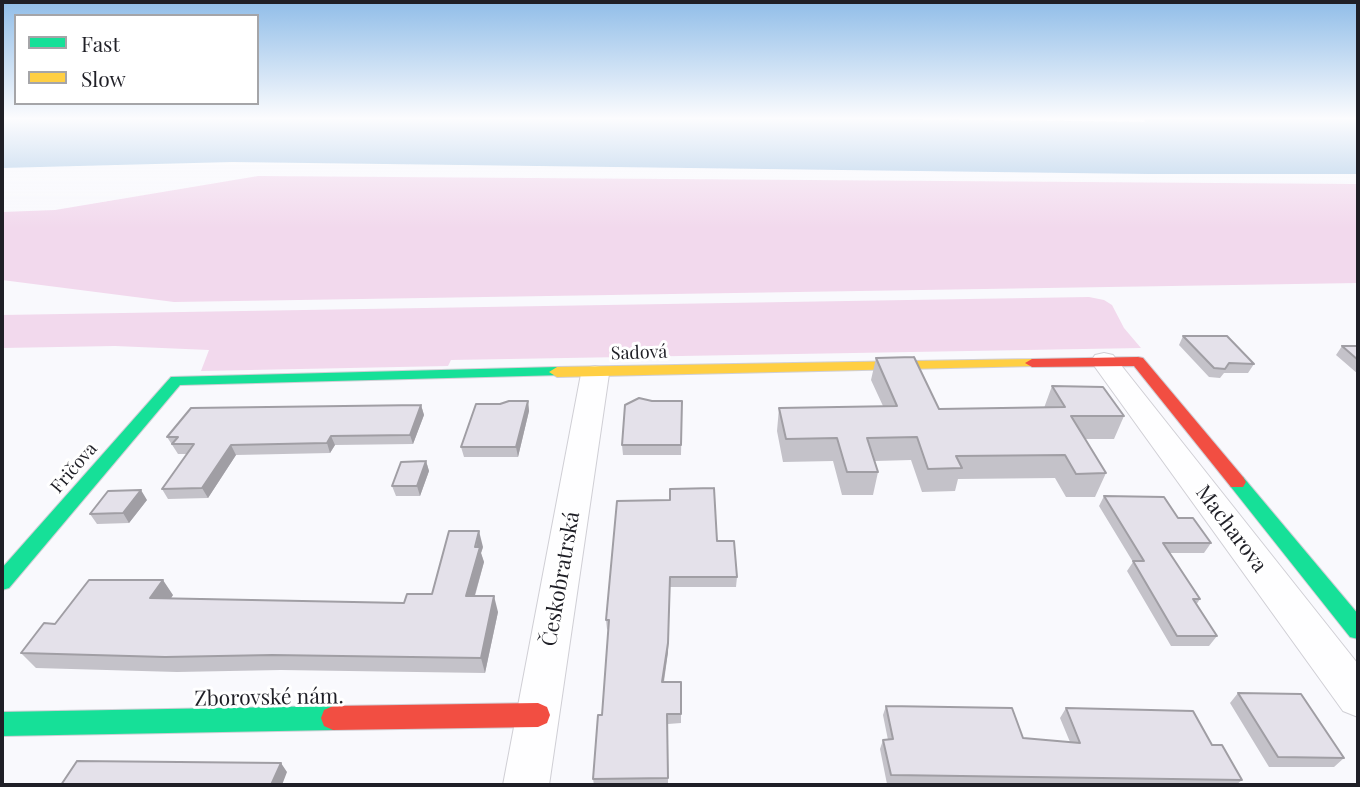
<!DOCTYPE html>
<meta charset="utf-8">
<style>
body{margin:0}
#map{position:relative;width:1360px;height:787px;overflow:hidden;background:#f9f9fd;font-family:"Playfair Display",serif}
canvas{display:block}
.frame{position:absolute;inset:0;border:4px solid #1f1f26;pointer-events:none}
.legend{position:absolute;left:14px;top:14px;width:245px;height:91px;box-sizing:border-box;background:#fff;border:2px solid #a5a5a8;margin:0;padding:9px 12px;list-style:none;font-size:21px;color:#1f1f26}
.legend li{display:flex;align-items:center;gap:14px;height:35px}
.legend b{width:35px;border:2px solid #a5a5a8}
</style>
<div id="map">
<canvas width="1360" height="787"></canvas>
<div class="frame"></div>
<ul class="legend">
<li><b style="height:9px;background:#16e098"></b>Fast</li>
<li><b style="height:9px;background:#ffcf43"></b>Slow</li>
</ul>
</div>
<script>
const c = document.querySelector('canvas').getContext('2d');
c.lineJoin = 'round';
function fillPath(path, color) { c.fillStyle = color; c.fill(path, 'evenodd'); }
const shape = rows => new Path2D(rows.map(r => 'M' + r).join(''));
function trace(path, color, width, dash) { c.strokeStyle = color; c.lineWidth = width; c.lineCap = dash ? 'butt' : 'round'; c.setLineDash(dash || []); c.stroke(path); }
function label(font, color, halo, rows, align = 'center') {
  c.font = font + ' "Playfair Display",serif'; c.lineWidth = 6; c.setLineDash([]); c.textBaseline = 'middle'; c.strokeStyle = halo; c.fillStyle = color; for (const [text, x, y, turn = 0] of rows) {
    c.save(); c.translate(x, y); c.rotate((+turn || 0) * Math.PI / 180); c.textAlign = isNaN(turn) ? turn : align; if (halo) c.strokeText(text, 0, 0); c.fillText(text, 0, 0); c.restore();
  }
}
const green = shape([
 [258,176,1358,184,1358,283,174,302,2,280,2,212,55,210],
 [1089,297,1104,300,1112,305,1124,328,1141,348,451,360,448,366,201,371,209,350,115,346,2,348,2,315]
]);
const water = shape([
 [3,118,824,118,1145,122,1144,118,1358,118,1358,174,1147,174,232,162,2,168]
]);
const street = shape([
 [1104,353,1113,355,1358,664,1358,717,1343,711,1095,367,1091,361,1095,355,1104,353],
 [595,366,605,368,609,374,549,785,503,785,581,374,585,368,595,366]
]);
const fast = shape([
 [557,367,565,372,562,375,180,385,9,588,2,590,2,568,171,377,557,367],
 [1237,476,1243,477,1358,614,1358,639,1350,637,1231,487,1228,482,1231,477,1237,476],
 [333,706,342,710,345,718,342,726,333,730,2,736,2,712,333,706]
]);
const slow = shape([
 [1032,359,1037,360,1039,363,1037,366,557,377,549,372,557,367,1032,359]
]);
const jam = shape([
 [1138,357,1143,358,1243,477,1246,482,1243,487,1231,487,1134,366,1032,367,1025,363,1032,359,1138,357],
 [538,703,547,707,550,715,547,723,538,727,333,730,324,726,321,718,324,710,333,706,538,703]
]);
const wall = shape([
 [1183,336,1254,364,1248,373,1224,373,1220,378,1209,377,1179,345],
 [1342,346,1358,346,1358,374,1336,355],
 [876,358,939,409,1044,408,1052,386,1124,416,1114,439,1085,439,1106,473,1095,497,1066,497,1055,478,958,479,955,491,922,492,911,460,875,461,878,472,873,495,842,495,833,461,783,462,777,431,779,408,883,406,871,380],
 [528,401,529,411,518,457,464,457,461,447],
 [682,401,681,455,623,455,622,445],
 [421,405,424,415,413,444,335,445,330,453,236,455,208,498,168,499,162,489,187,454,178,454,167,437],
 [426,461,429,471,420,496,396,496,392,486],
 [1104,496,1178,518,1211,543,1204,553,1170,553,1200,599,1196,605,1217,636,1209,646,1171,646,1127,571,1133,562,1099,506],
 [147,500,129,523,97,524,90,514],
 [717,541,737,577,736,587,670,587,668,652,664,682,681,682,681,723,668,724,668,785,594,785,593,779,602,715,608,630,607,629,606,620],
 [483,547,481,553,484,562,475,596,498,612,485,673,281,670,177,672,36,668,21,653,55,624,173,595,171,598,404,603,432,594],
 [1238,693,1344,758,1334,767,1269,767,1230,703],
 [886,706,1023,738,1070,742,1060,718,1066,708,1212,745,1242,780,1236,785,887,784,880,749,883,740,888,740,883,715]
]);
const shadedWall = shape([
 [528,401,529,411,518,457,516,447],
 [421,405,424,415,413,444,410,435],
 [331,436,335,445,330,453,327,443],
 [231,445,236,455,208,498,202,488],
 [426,461,429,471,420,496,417,486],
 [141,490,147,500,129,523,123,513],
 [479,531,483,547,481,553,484,562,470,612,466,596],
 [670,577,668,652,662,692,662,682],
 [163,580,173,595,161,614,150,598],
 [494,596,498,612,485,673,481,658],
 [281,763,287,772,282,785,271,785]
]);
const building = shape([
 [1183,336,1227,336,1254,364,1229,363,1225,369,1214,368,1183,336],
 [1342,346,1358,346,1358,360,1342,346],
 [914,357,939,409,1065,407,1052,386,1103,387,1124,416,1071,416,1106,473,1076,474,1065,455,956,456,962,468,928,469,917,437,867,438,878,472,847,472,837,438,786,439,779,408,897,406,876,358,914,357],
 [639,398,652,401,682,401,681,445,622,445,625,405,639,398],
 [509,401,528,401,516,447,461,447,476,404,500,404,509,401],
 [421,405,410,435,331,436,327,443,231,445,202,488,162,489,194,444,172,444,178,437,167,437,191,408,421,405],
 [426,461,417,486,392,486,401,462,426,461],
 [714,488,717,541,734,541,737,577,670,577,668,643,662,682,681,682,681,714,667,714,668,778,593,779,598,715,602,715,609,620,606,620,617,501,670,500,670,489,714,488],
 [141,490,123,513,90,514,108,491,141,490],
 [1104,496,1164,497,1178,518,1193,518,1211,543,1163,543,1200,599,1193,599,1217,636,1177,636,1133,561,1144,561,1104,496],
 [449,531,479,531,475,547,480,547,466,596,494,596,481,658,272,655,165,657,21,653,44,623,55,624,89,580,163,580,150,598,404,603,407,594,432,594,449,531],
 [1238,693,1301,694,1344,758,1278,757,1238,693],
 [886,706,1012,708,1023,738,1080,743,1066,708,1193,711,1212,745,1222,745,1242,780,891,775,883,740,893,739,886,706],
 [77,761,281,763,271,785,61,785,77,761]
]);
const streetNames = [
 ["Sadová",639,353,-2],
 ["Fričova",74,468,-49]
];
const nearStreetnames = [
 ["Macharova",1231,529,53],
 ["Českobratrská",561,579,-80],
 ["Zborovské nám.",269,698,-1]
];
fillPath(green, '#f2d9ed');
fillPath(water, '#accae7');
trace(street, '#d0cfd5', 2);
trace(fast, '#d0cfd5', 2);
trace(slow, '#d0cfd5', 2);
trace(jam, '#d0cfd5', 2);
fillPath(street, '#fefeff');
fillPath(fast, '#16e098');
fillPath(slow, '#ffcf43');
fillPath(jam, '#f24e42');
fillPath(wall, '#c4c2c9');
fillPath(shadedWall, '#a09ea4');
fillPath(building, '#e4e1ea');
trace(building, '#a09ea4', 2);
const sky = c.createLinearGradient(0, 0, 0, 228);
sky.addColorStop(0, '#90bde8');
sky.addColorStop(0.52, '#fcfcfe');
sky.addColorStop(1, '#fcfcfe00');
c.fillStyle = sky;
c.fillRect(0, 0, 1360, 228);
label('18px', '#1f1f26', '#fff', streetNames);
label('21px', '#1f1f26', '#fff', nearStreetnames);
</script>
